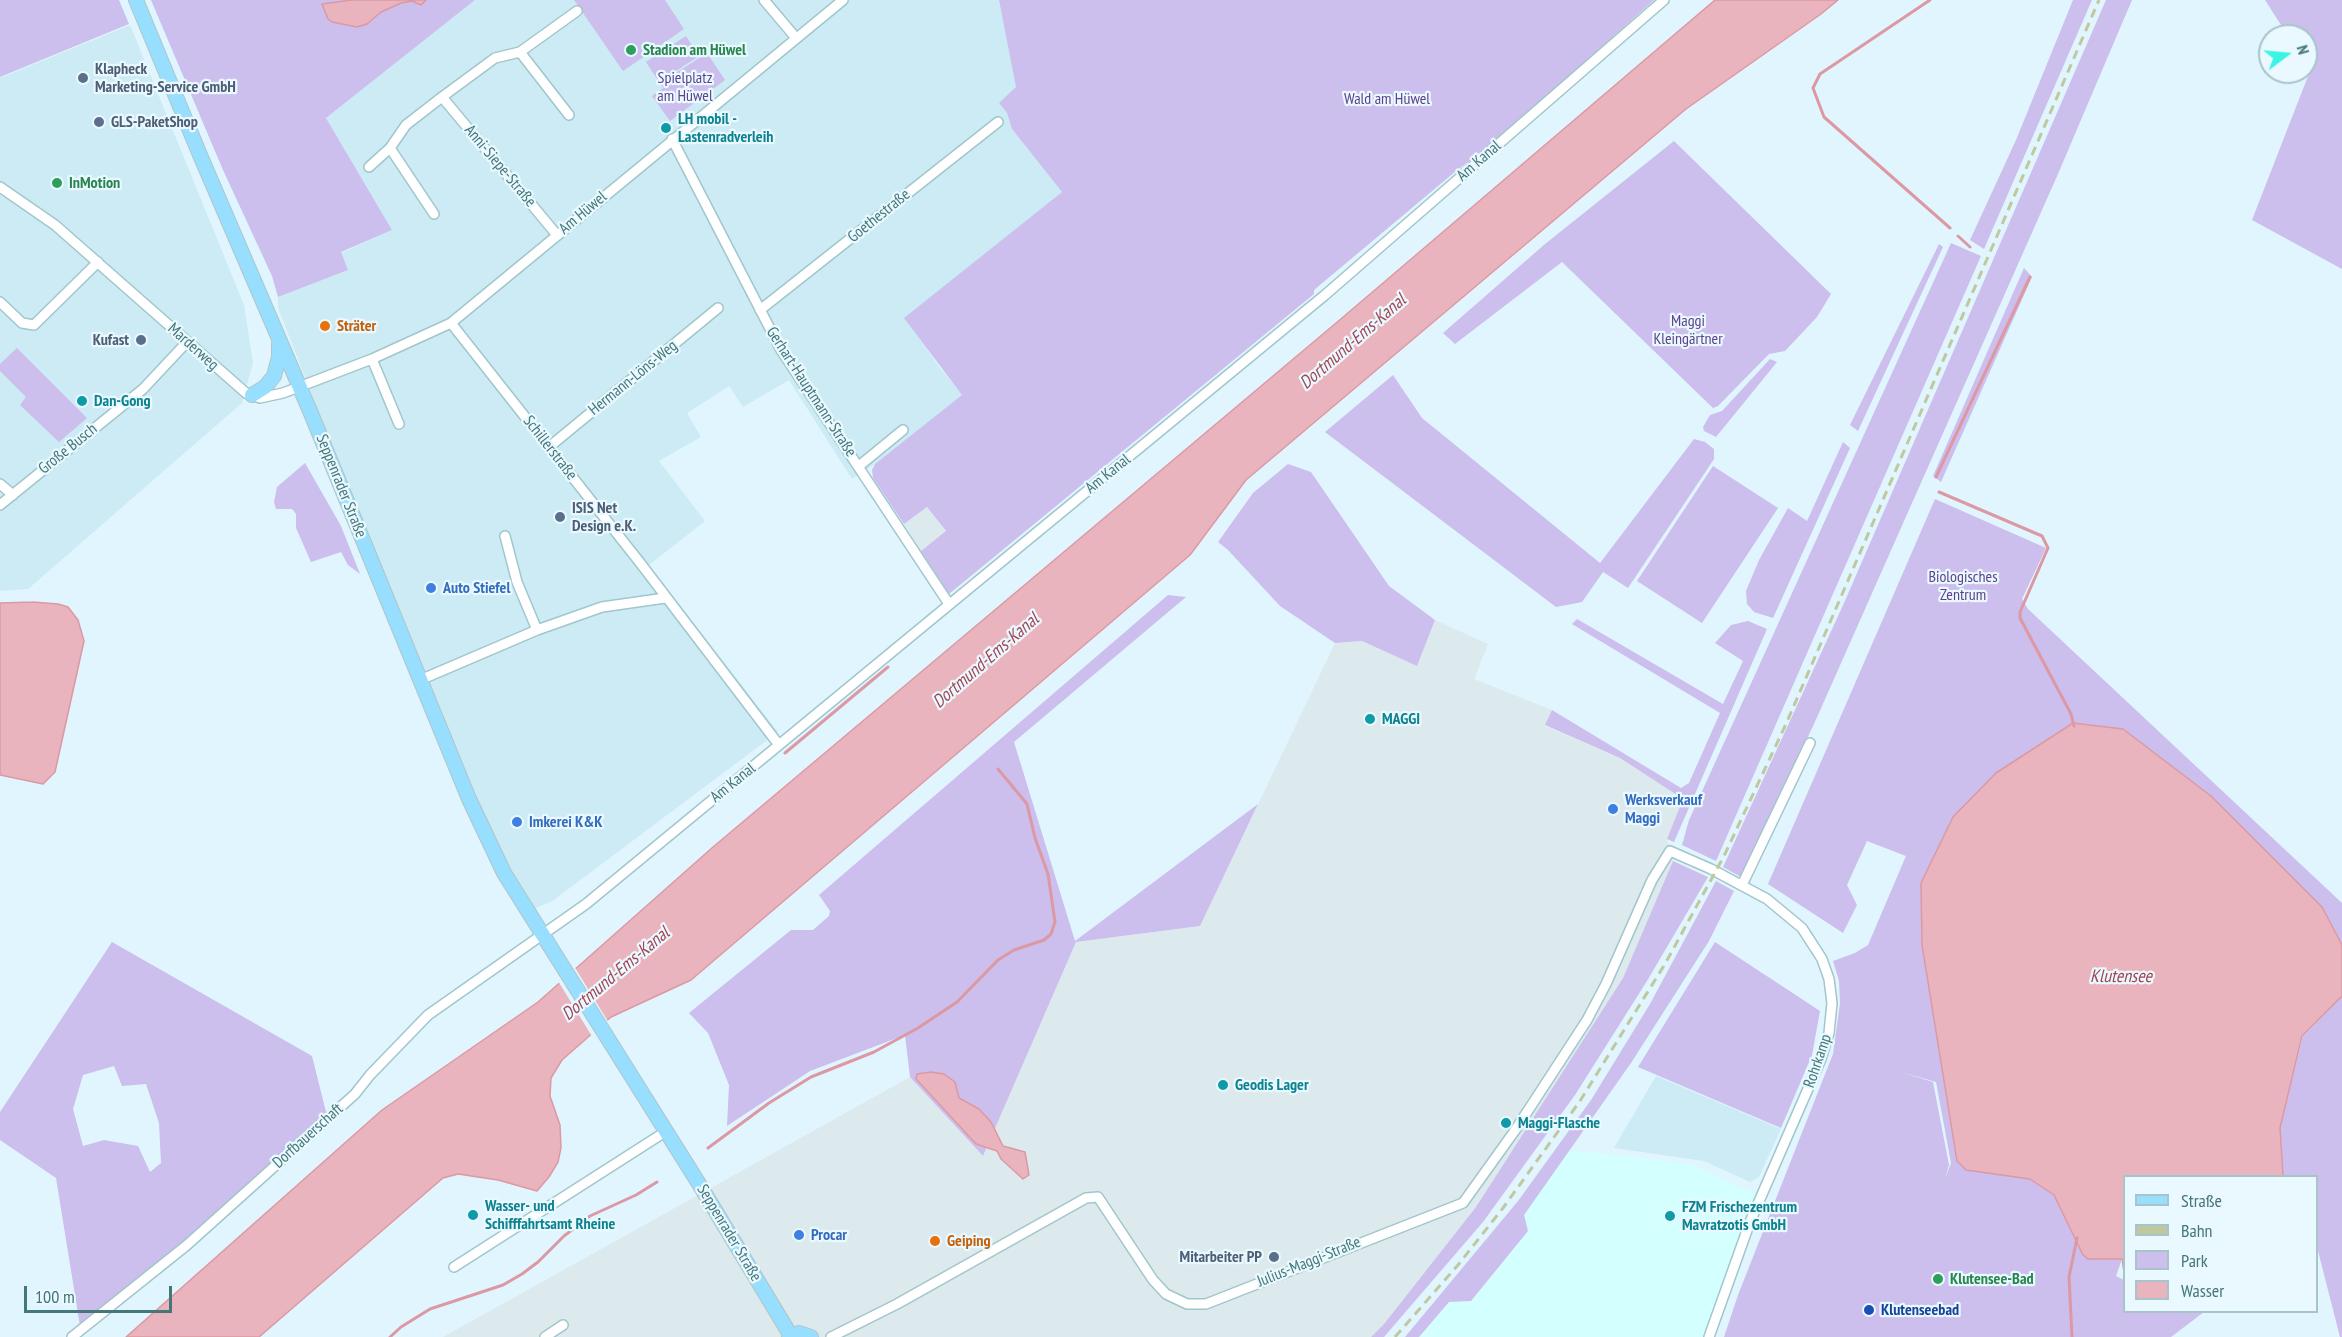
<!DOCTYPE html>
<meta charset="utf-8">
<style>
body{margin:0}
#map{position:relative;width:2342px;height:1337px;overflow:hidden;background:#e1f5fe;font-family:"PT Sans Narrow",sans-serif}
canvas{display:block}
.legend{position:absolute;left:2123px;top:1175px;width:195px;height:138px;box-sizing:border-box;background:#e9f9ff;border:2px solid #a7c5c9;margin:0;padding:8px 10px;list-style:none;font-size:18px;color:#457678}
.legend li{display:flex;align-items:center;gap:12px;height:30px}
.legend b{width:30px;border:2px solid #a7c5c9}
.north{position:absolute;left:2258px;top:24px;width:60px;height:60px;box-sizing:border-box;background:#e9f9ff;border:2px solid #a7c5c9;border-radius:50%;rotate:74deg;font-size:16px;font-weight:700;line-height:24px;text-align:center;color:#457678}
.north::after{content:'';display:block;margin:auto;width:21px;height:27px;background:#3bf4e4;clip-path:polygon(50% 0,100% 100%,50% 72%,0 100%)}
.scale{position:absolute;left:24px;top:1286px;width:148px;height:27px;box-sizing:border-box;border:3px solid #457678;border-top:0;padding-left:8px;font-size:18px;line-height:21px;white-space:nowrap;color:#457678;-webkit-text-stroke:4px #e9f9ff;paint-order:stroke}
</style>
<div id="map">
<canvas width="2342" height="1337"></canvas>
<ul class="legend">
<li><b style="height:8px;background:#97deff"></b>Straße</li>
<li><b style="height:8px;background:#bfc89f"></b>Bahn</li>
<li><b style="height:16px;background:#ccbeed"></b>Park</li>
<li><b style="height:16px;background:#e9b4bd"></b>Wasser</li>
</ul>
<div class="north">N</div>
<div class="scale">100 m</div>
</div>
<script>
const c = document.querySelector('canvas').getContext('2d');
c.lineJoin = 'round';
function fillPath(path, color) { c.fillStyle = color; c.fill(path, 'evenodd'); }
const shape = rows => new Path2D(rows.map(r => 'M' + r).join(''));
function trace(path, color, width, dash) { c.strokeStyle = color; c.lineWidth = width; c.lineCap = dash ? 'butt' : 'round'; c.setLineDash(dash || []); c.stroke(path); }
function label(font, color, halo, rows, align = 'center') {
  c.font = font + ' "PT Sans Narrow",sans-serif'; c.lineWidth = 4.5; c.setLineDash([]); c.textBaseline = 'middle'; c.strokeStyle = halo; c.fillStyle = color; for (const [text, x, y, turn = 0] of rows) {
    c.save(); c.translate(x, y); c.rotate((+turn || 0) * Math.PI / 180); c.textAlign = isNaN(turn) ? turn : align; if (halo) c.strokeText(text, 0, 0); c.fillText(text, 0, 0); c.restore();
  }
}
const residential = shape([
 [475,0,999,0,1017,87,999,103,1007,113,1012,129,1062,192,905,318,940,368,963,395,875,464,852,479,789,380,743,407,729,386,687,413,701,437,659,461,705,521,649,565,778,732,551,902,533,909,493,837,425,682,278,308,278,297,348,270,341,253,392,230,326,118],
 [130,25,244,305,253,363,242,403,28,589,0,591,0,78],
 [1656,1076,1781,1129,1759,1177,1750,1182,1704,1161,1614,1148]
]);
const commercial = shape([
 [1569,1150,1676,1162,1694,1166,1758,1195,1707,1337,1419,1337,1523,1216]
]);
const industrial = shape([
 [927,507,946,532,921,551,904,524],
 [1435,620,1488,644,1474,679,1552,710,1545,726,1620,758,1683,799,1667,839,1673,861,1623,978,1476,1207,1384,1324,1371,1337,443,1337,910,1077,983,1156,1076,942,1200,926,1335,643,1362,641,1417,666]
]);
const green = shape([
 [0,0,119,0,129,24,0,77],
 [151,0,475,0,326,118,392,230,341,252,348,270,278,297,272,276,223,170],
 [574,0,665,0,684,29,623,71],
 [999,0,1654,0,1493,144,1456,171,1314,290,1314,294,949,594,921,551,946,531,927,507,904,524,873,478,872,470,875,464,962,395,904,318,1062,192,1012,129,1007,113,999,103,1016,87],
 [2073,0,2092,0,1984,249,1970,240,2016,140],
 [2106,0,2132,0,2058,174,1814,724,1741,877,1723,867,1844,603],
 [2265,0,2342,0,2342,269,2252,220,2310,71,2306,64,2306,36,2288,36],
 [686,36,699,56,659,82,646,62],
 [707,53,725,80,670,121,652,96,663,88,660,83],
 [1674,141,1831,294,1817,317,1785,351,1769,354,1718,406,1713,408,1562,262,1455,344,1443,333,1545,244],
 [1951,243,1981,256,1716,861,1682,845,1689,820],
 [1939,244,1943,247,1858,431,1850,425],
 [2024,268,2032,277,1941,482,1933,476],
 [17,348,87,418,59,442,20,405,26,397,0,371,0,364],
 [1770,359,1777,362,1716,437,1704,431,1703,427,1710,415,1722,411],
 [1393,375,1422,418,1600,563,1694,439,1705,442,1714,449,1714,459,1628,588,1603,572,1582,602,1556,607,1325,432],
 [1843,442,1850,448,1773,618,1754,612,1747,604,1746,591,1759,560,1788,508,1807,521],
 [305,463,341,526,360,574,348,565,341,552,311,562,296,528,296,514,292,509,276,509,274,502,277,487],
 [1288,464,1311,472,1389,586,1435,620,1417,666,1362,641,1335,643,1280,606,1228,550,1218,542,1253,493],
 [1713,466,1778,508,1702,623,1637,581],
 [1935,499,2046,548,2022,599,2028,609,2342,903,2342,945,2322,907,2211,796,2123,729,2072,723,1996,773,1953,817,1921,883,1943,1064,1957,1161,1966,1170,2030,1179,2054,1195,2076,1241,2088,1259,2122,1259,2116,1276,2124,1280,2124,1312,2204,1312,2171,1337,1724,1337,1738,1295,1833,1054,1840,1003,1839,981,1833,961,1855,953,1868,945,1906,856,1867,841,1847,885,1857,905,1843,933,1768,884],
 [1897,1071,1936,1082,1951,1163,1945,1179,1949,1165,1933,1082],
 [1168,595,1186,597,1014,742,1075,941,1258,804,1200,926,1076,942,983,1156,910,1077,905,1035,810,1071,727,1126,729,1085,708,1033,689,1013,791,930,813,930,829,916,830,911,819,895],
 [1577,619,1723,704,1743,661,1715,643,1731,625,1748,621,1767,629,1674,842,1667,839,1683,799,1620,758,1545,725,1552,710,1681,788,1689,783,1720,713,1572,624],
 [1673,861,1708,877,1647,981,1575,1095,1483,1222,1384,1337,1371,1337,1384,1324,1476,1207,1623,978],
 [1716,881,1734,891,1709,941,1631,1063,1524,1215,1528,1231,1471,1301,1449,1302,1419,1337,1405,1337,1518,1201,1591,1100,1650,1004],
 [112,942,312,1056,326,1112,183,1244,80,1326,56,1178,0,1140,0,1112],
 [114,1066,122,1086,146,1084,159,1123,161,1163,150,1172,138,1146,104,1140,83,1146,73,1109,83,1075],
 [1715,942,1820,1011,1812,1055,1781,1128,1638,1067],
 [2342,996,2342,1337,2340,1337,2317,1247,2316,1176,2283,1176,2280,1128,2303,1036]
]);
const water = shape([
 [352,0,426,0,421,5,412,1,401,3,381,12,367,24,357,27,332,22,328,19,322,4,352,0],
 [1715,0,1838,0,1821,14,1686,109,1246,480,1190,555,691,980,611,1017,562,1060,551,1078,550,1096,560,1125,561,1148,558,1162,549,1177,537,1191,498,1180,458,1174,443,1178,259,1337,126,1337,382,1110,538,1002,713,847,1342,318,1715,0],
 [33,602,58,604,68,607,78,620,84,641,55,772,43,784,0,775,0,603,33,602],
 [2073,723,2123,729,2211,796,2322,907,2342,945,2342,996,2302,1036,2280,1128,2283,1176,2124,1176,2124,1272,2122,1259,2088,1259,2083,1255,2054,1195,2030,1179,1966,1170,1957,1161,1922,945,1921,883,1953,817,1996,773,2073,723],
 [931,1072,944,1074,955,1082,959,1098,979,1109,991,1122,1003,1146,1025,1152,1029,1175,1023,1179,1001,1159,997,1151,976,1144,916,1079,917,1074,931,1072]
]);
const pier = shape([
 [574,966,609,1023,593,1038,558,981]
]);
const stream = shape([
 [1930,0,1820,74,1813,88,1824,117,1950,228],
 [1958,236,1970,247],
 [1936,477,2030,277],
 [1939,492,2042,536,2048,548,2020,612,2020,618,2071,714,2074,726],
 [785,753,888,667],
 [708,1148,769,1103,811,1077,874,1052,918,1028,957,1002,998,960,1014,950,1044,940,1051,934,1055,922,1048,874,1035,838,1027,804,998,769],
 [390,1337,401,1327,430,1309,503,1285,522,1274,538,1262,564,1236,590,1216,636,1195,657,1182],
 [2072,1337,2069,1277,2077,1238]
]);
const minor = shape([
 [764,0,796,38],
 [520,52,569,115],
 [442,97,557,235],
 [672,139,781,350,949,604],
 [390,148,434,214],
 [369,167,390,148,406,125,442,97,495,58,520,52,577,11],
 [0,187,55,225,246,393,260,398,283,393,372,359,451,323,843,0],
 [0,302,22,323,34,325,98,262],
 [760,310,998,122],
 [451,323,641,564,779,745],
 [372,359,399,424],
 [549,447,718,308],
 [859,466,903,430],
 [0,484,13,495],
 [0,505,143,389,187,342],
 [505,536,517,582,537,630],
 [420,680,537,630,602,607,665,598],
 [1742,885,1810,743],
 [454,1267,665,1132],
 [72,1337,187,1245,355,1094,370,1075,428,1015,586,904,1325,295,1664,0],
 [545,1337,563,1325],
 [831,1337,897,1304,1086,1198,1098,1197,1153,1280,1166,1294,1187,1304,1206,1304,1463,1203,1516,1129,1587,1020,1606,984,1652,880,1670,851,1711,869,1767,899,1802,928,1822,959,1829,979,1832,1003,1829,1033,1821,1059,1750,1222,1709,1337]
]);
const primary = shape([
 [136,0,200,155,310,411,469,799,504,873,701,1187,791,1336],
 [252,395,265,387,274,376,279,357,279,343],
 [789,1337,799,1333,811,1337]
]);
const rail = shape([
 [1395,1337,1458,1265,1503,1208,1580,1101,1665,964,1724,856,1786,724,2099,0]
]);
const markers = [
 [631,50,6,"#2e9e5b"],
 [83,78,6,"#5c6f8a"],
 [99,122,6,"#5c6f8a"],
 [666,128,6,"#0f9aa8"],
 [57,183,6,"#2e9e5b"],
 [325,326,6,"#e8710a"],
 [141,340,6,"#5c6f8a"],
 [82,401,6,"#0f9aa8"],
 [560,517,6,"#5c6f8a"],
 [431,588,6,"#3f7fe0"],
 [1370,719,6,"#0f9aa8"],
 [1613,809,6,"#3f7fe0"],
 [517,822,6,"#3f7fe0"],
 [1223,1085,6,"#0f9aa8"],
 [1506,1123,6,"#0f9aa8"],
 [473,1215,6,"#0f9aa8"],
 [1670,1216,6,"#0f9aa8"],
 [799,1235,6,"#3f7fe0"],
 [935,1241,6,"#e8710a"],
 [1274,1257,6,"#5c6f8a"],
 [1938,1279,6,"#2e9e5b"],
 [1869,1310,6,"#1a4fb4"]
];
const leisureNames = [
 ["Stadion am Hüwel",643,50],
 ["InMotion",69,183],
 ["Klutensee-Bad",1950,1279]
];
const serviceNames = [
 ["Klapheck",95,69],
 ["Marketing-Service GmbH",95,87],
 ["GLS-PaketShop",111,122],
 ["Kufast",129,340,"right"],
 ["ISIS Net",572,508],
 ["Design e.K.",572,526],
 ["Mitarbeiter PP",1262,1257,"right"]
];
const parkNames = [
 ["Spielplatz",685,78],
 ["am Hüwel",685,96],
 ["Wald am Hüwel",1387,99],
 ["Maggi",1688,321],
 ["Kleingärtner",1688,339],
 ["Biologisches",1963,577],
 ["Zentrum",1963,595]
];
const cultureNames = [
 ["LH mobil -",678,119],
 ["Lastenradverleih",678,137],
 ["Dan-Gong",94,401],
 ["MAGGI",1382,719],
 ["Geodis Lager",1235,1085],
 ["Maggi-Flasche",1518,1123],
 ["Wasser- und",485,1206],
 ["Schifffahrtsamt Rheine",485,1224],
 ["FZM Frischezentrum",1682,1207],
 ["Mavratzotis GmbH",1682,1225]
];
const streetNames = [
 ["Am Kanal",1479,161,-41],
 ["Anni-Siepe-Straße",500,166,50],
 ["Am Hüwel",583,213,-40],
 ["Goethestraße",879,216,-39],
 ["Marderweg",193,347,42],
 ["Hermann-Löns-Weg",633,378,-39],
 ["Gerhart-Hauptmann-Straße",811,392,57],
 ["Schillerstraße",550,448,52],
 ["Große Busch",68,449,-39],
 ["Am Kanal",1108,474,-39],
 ["Seppenrader Straße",341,486,68],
 ["Am Kanal",733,783,-39],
 ["Rohrkamp",1818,1061,-71],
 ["Dorfbauerschaft",308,1136,-42],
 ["Seppenrader Straße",729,1233,59],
 ["Julius-Maggi-Straße",1309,1262,-22]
];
const foodNames = [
 ["Sträter",337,326],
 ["Geiping",947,1241]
];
const shopNames = [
 ["Auto Stiefel",443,588],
 ["Werksverkauf",1625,800],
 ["Maggi",1625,818],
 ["Imkerei K&K",529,822],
 ["Procar",811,1235]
];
const transitNames = [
 ["Klutenseebad",1881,1310]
];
const waterNames = [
 ["Dortmund-Ems-Kanal",1353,342,-41],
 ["Dortmund-Ems-Kanal",986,661,-41],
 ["Dortmund-Ems-Kanal",616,974,-40],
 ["Klutensee",2121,977]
];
fillPath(residential, '#ccebf4');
fillPath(commercial, '#d4ffff');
fillPath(industrial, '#ddeaed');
fillPath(green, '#ccbeed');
fillPath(water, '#e9b4bd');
trace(water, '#dc99a3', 1.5);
fillPath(pier, '#e1f5fe');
trace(stream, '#dc99a3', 3);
trace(minor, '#a1c6cb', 12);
trace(primary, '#b1c5c6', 16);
trace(minor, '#fff', 9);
trace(primary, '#97deff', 14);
trace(rail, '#bfc89f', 3, [9, 6]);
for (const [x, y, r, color] of markers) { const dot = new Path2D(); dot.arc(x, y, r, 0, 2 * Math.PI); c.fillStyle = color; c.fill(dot); trace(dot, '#e9f9ff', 2); }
label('bold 16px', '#27864d', '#e9f9ff', leisureNames, 'left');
label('bold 16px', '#4e5e75', '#e9f9ff', serviceNames, 'left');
label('16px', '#5e418b', '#e9f9ff', parkNames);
label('bold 16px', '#0d838f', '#e9f9ff', cultureNames, 'left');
label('16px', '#457678', '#e9f9ff', streetNames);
label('bold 16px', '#c56008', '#e9f9ff', foodNames, 'left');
label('bold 16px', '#366cbe', '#e9f9ff', shopNames, 'left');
label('bold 16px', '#164399', '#e9f9ff', transitNames, 'left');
label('italic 18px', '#a44552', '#e9f9ff', waterNames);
</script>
